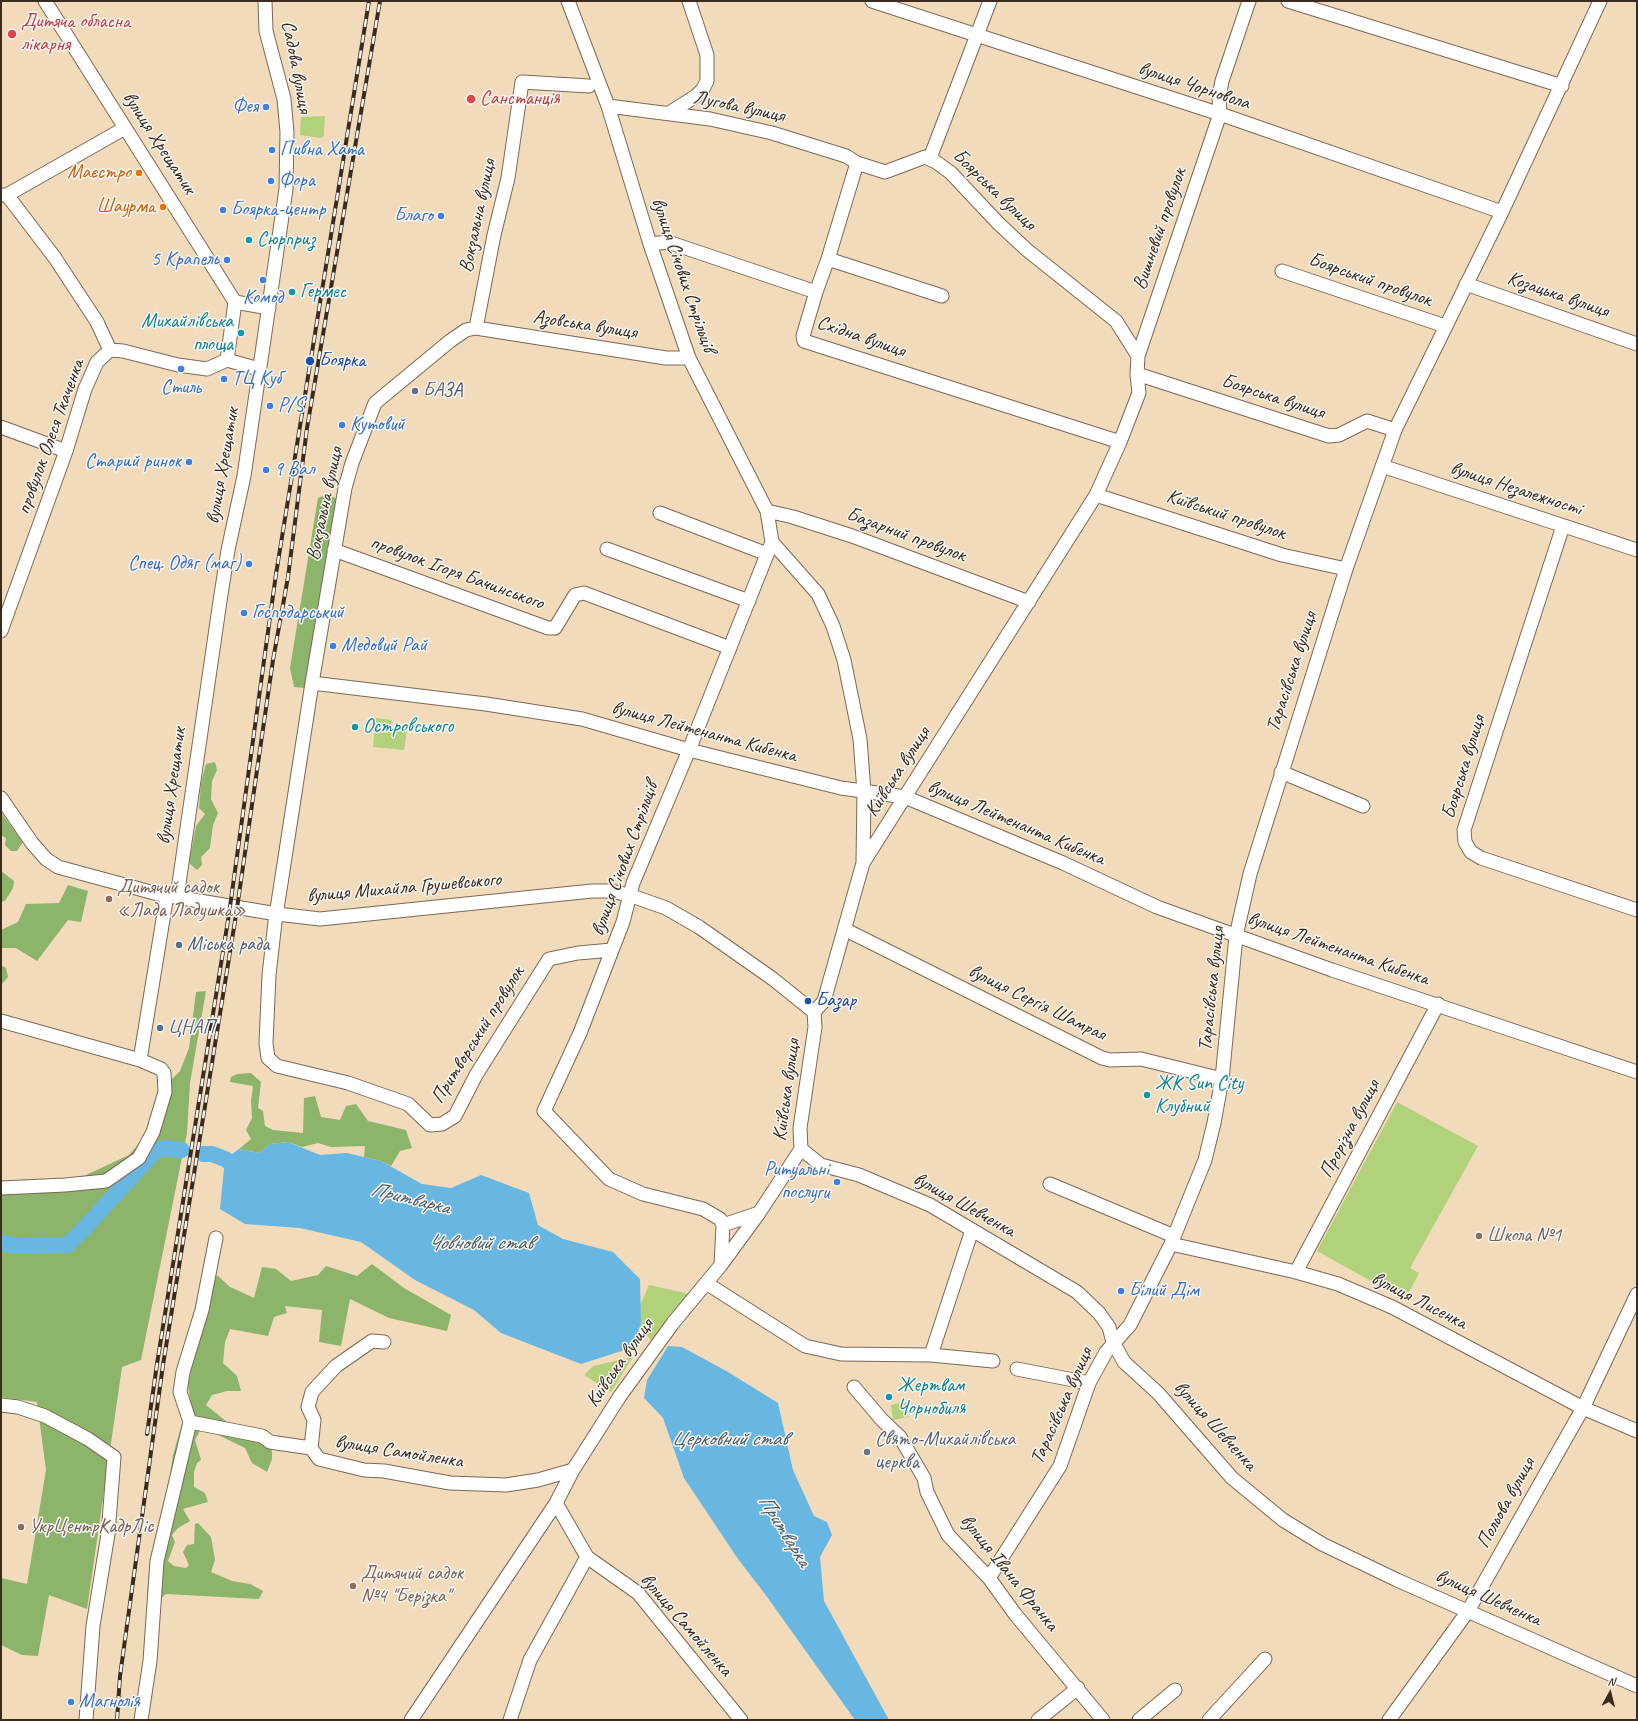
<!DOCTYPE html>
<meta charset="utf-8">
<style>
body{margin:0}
#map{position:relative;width:1638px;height:1721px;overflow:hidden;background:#f1dbba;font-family:Caveat,sans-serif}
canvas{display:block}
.frame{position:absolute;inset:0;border:2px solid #3b2a1e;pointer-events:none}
.north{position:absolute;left:1590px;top:1673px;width:40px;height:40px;-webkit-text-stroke:3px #f6f6f2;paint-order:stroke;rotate:7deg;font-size:11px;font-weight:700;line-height:16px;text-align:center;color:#3b2a1e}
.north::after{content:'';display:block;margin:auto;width:14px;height:18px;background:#3b2a1e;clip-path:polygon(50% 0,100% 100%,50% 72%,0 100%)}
</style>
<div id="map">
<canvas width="1638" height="1721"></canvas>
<div class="frame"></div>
<div class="north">N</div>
</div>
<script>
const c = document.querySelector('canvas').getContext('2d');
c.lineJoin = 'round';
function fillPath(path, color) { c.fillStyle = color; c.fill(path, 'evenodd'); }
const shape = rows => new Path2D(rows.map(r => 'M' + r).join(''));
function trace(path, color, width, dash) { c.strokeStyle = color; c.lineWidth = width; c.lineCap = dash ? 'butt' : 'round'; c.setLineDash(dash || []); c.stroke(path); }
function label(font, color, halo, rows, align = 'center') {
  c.font = font + ' Caveat,sans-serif'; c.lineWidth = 3; c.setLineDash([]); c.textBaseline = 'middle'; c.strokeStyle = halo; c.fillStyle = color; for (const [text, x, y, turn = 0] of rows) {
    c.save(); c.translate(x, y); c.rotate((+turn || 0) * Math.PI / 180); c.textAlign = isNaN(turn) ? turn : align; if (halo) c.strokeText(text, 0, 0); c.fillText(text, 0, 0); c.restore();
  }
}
const green = shape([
 [325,116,324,136,321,138,300,135,301,117],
 [376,718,392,720,391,728,407,730,404,750,373,747],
 [1397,1102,1478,1146,1410,1268,1419,1273,1405,1300,1317,1251],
 [649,1285,690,1294,653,1342,633,1321],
 [633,1357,611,1392,584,1375,593,1366],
 [906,1402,908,1417,893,1420,891,1405]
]);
const forest = shape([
 [325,495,340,499,305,688,294,687,290,668,318,498],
 [215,762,217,770,212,781,211,799,218,813,213,825,210,848,201,857,202,865,197,870,189,863,196,826,205,814,199,808,201,783,206,764],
 [1,813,23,842,17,851,11,851,5,845,6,838,1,835],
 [1,871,14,881,13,888,5,901,1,902],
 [68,885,88,891,81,922,68,920,37,961,16,948,1,948,1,930,18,922,26,904,59,903],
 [1,965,6,968,8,977,1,985],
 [206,991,190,1083,187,1133,141,1360,122,1367,87,1609,49,1595,38,1656,22,1655,1,1645,1,1578,27,1584,46,1470,37,1402,1,1397,1,1190,71,1182,129,1155,141,1141,154,1140,170,1081,180,1071,189,1048,196,992],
 [251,1073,261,1082,258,1108,263,1111,265,1126,273,1130,303,1133,304,1098,315,1096,321,1117,340,1120,346,1106,356,1104,368,1121,406,1130,412,1148,400,1151,391,1166,381,1161,364,1157,365,1146,331,1147,318,1143,302,1147,288,1142,270,1144,259,1153,239,1149,251,1139,246,1130,252,1118,251,1101,253,1086,230,1082,231,1077,237,1074],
 [372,1264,404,1288,451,1315,447,1331,389,1318,350,1299,341,1346,319,1342,322,1310,285,1306,287,1313,274,1317,268,1336,230,1329,225,1342,223,1363,237,1376,241,1391,227,1391,212,1395,206,1405,237,1430,270,1447,272,1452,272,1459,267,1472,252,1463,245,1448,202,1427,195,1440,201,1460,197,1463,194,1472,194,1487,205,1493,208,1502,183,1509,190,1521,178,1528,172,1535,175,1542,168,1561,174,1566,186,1568,189,1565,183,1552,187,1545,194,1544,195,1524,198,1523,211,1537,215,1560,211,1572,232,1581,250,1584,263,1591,259,1599,166,1594,158,1601,147,1594,150,1561,156,1551,158,1525,169,1497,169,1481,173,1455,182,1424,192,1413,188,1385,208,1295,217,1275,230,1287,254,1298,262,1267,276,1269,291,1281,318,1275,326,1266,357,1276]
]);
const water = shape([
 [288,1142,320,1155,347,1153,381,1161,422,1184,451,1188,481,1175,529,1193,538,1225,563,1239,613,1252,640,1279,641,1322,634,1347,581,1364,501,1333,474,1310,415,1280,361,1242,300,1228,245,1224,220,1209,225,1159,239,1149,259,1153,270,1144],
 [668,1346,682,1347,728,1372,778,1403,793,1470,814,1516,827,1522,832,1535,820,1557,824,1601,889,1720,855,1720,765,1594,738,1559,684,1478,663,1418,644,1398,647,1380]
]);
const river = shape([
 [203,1154,212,1154,225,1159,243,1171],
 [1,1243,18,1246,67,1245,80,1233,154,1152,164,1148,182,1150]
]);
const minor = shape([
 [45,1,235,302,269,308],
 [568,1,608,106,650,244,689,358,767,511,772,542,689,750,633,883,623,922,580,1033,544,1111,609,1179,643,1194,703,1209,720,1219,723,1225,721,1265],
 [872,1,1220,114,1502,212],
 [1288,1,1562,86],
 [589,86,522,82,508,178,494,235,476,328,466,330,450,341,375,403,352,463,345,488,312,683,275,922,269,975,266,1043,268,1058,277,1066,348,1083,408,1104,430,1125,442,1124,455,1116,476,1075,549,959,578,953,612,950],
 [608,106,710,119,772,133,846,156,857,163],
 [669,113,696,96,703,89,707,81,707,55,689,1],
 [930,158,990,1],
 [1,195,7,195,55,258,97,322,110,350],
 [7,195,125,128],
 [650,244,668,242,816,292,803,336,804,341,1120,442],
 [1282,271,1445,326],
 [1466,284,1637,344],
 [816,292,828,259],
 [942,296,828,259,857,163,885,172,925,157,936,162,951,173,999,224,1027,250,1116,321,1138,356],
 [235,302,227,360,259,369],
 [476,328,666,358,689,358],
 [110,350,123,351,178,365,207,369,227,360],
 [1137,374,1329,436,1339,435,1367,421,1395,430],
 [1,427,66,451],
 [1382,466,1637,550],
 [1096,495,1282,555,1346,569],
 [767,511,793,517,852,536,1029,602],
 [660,513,767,554],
 [1563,526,1464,830,1465,842,1471,852,1481,858,1637,910],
 [772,542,818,594,833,626,844,660,860,739,864,792,863,863],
 [607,549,749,601],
 [334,550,548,628,555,628,575,595,584,593,730,648],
 [1,631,66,451,85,389,97,362,110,350],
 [312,683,486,704,582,719,689,750,841,788,905,797,1063,863,1157,907,1332,970,1637,1072],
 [1281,772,1363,806],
 [1,798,32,843,46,859,58,867,158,894,277,914,320,919,592,891,611,891,629,895,666,908,699,927,773,979,814,1012],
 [177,897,220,601,228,550,244,476,286,189,287,132,284,99,266,31,265,1],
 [844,929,1102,1058,1110,1060,1141,1059,1222,1079],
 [814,1012,824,1001,863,863,1096,495,1120,442,1139,393,1137,374,1138,356,1220,114,1219,97,1222,81,1249,1],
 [1,1021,140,1060,167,895],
 [801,1149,821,1165,859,1175,930,1205,1077,1292,1099,1313,1109,1327,1113,1342,1124,1362,1158,1393,1232,1478,1283,1520,1322,1544,1397,1580,1637,1686],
 [1050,1184,1174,1236],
 [1,1188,65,1185,106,1181,139,1158,153,1132,165,1092,164,1073,161,1069,140,1060],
 [723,1225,759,1213],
 [1171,1244,1296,1272,1338,1284,1392,1307,1583,1408,1637,1431],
 [1296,1272,1438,1004],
 [706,1283,805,1346,841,1354,931,1355,993,1361],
 [931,1355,972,1230],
 [1017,1369,1089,1383],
 [854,1387,882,1420,900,1437,924,1478,927,1492,948,1535,989,1578,1015,1614,1103,1720],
 [1,1405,18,1407,45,1416,88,1439,114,1457,108,1534,93,1626,86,1720],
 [190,1422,262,1436,270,1442,311,1448,319,1459,364,1470,384,1471,450,1483,506,1485,538,1480,573,1470],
 [311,1448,314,1420,308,1407,312,1392,336,1366,372,1341,384,1342],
 [556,1503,587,1557,638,1593,741,1720],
 [989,1578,1060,1466,1089,1383,1106,1352,1130,1325,1171,1244,1205,1160,1214,1123,1222,1079,1236,936,1250,874,1346,569,1395,430,1502,212,1600,1],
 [141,1720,150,1661,157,1561,190,1422,180,1392,183,1372,202,1310,216,1238],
 [411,1720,556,1503,573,1470,620,1396,673,1323,721,1265,759,1213,801,1149,800,1128,815,1027,814,1012],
 [510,1720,530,1660,587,1557],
 [1038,1720,1078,1688],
 [1139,1720,1175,1690],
 [1209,1720,1265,1659],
 [1389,1720,1468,1611,1583,1408,1637,1294]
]);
const rail = shape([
 [147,1434,157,1364,229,914,276,574,369,1],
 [117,1720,120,1676,163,1365,236,915,273,660,288,577,307,428,380,1]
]);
const markers = [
 [12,34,5,"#e0444e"],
 [471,99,5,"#e0444e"],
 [266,107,4,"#3f7fe0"],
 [272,150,4,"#3f7fe0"],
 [139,173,4,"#e8710a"],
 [271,181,4,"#3f7fe0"],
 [163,207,4,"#e8710a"],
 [223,210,4,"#3f7fe0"],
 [441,216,4,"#3f7fe0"],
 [249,240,4,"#0f9aa8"],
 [227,260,4,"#3f7fe0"],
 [263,280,4,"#3f7fe0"],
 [292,292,4,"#0f9aa8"],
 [241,333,4,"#0f9aa8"],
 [310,361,5,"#1a4fb4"],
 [181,369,4,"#3f7fe0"],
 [224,379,4,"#3f7fe0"],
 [415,391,4,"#5c6f8a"],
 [270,406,4,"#3f7fe0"],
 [342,425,4,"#3f7fe0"],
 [189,462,4,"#3f7fe0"],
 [266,470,4,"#3f7fe0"],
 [249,564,4,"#3f7fe0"],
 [244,613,4,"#3f7fe0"],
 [333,646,4,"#3f7fe0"],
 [355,727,4,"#0f9aa8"],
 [109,899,4,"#8d6e63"],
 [179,945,4,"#5c6f8a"],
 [808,1001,4,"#1a4fb4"],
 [160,1028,4,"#5c6f8a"],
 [1147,1095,4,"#0f9aa8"],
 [837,1182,4,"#3f7fe0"],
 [1479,1236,4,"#8d6e63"],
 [1121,1291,4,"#3f7fe0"],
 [889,1397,4,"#0f9aa8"],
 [867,1452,4,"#6b7280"],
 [21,1527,4,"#8d6e63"],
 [353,1586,4,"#8d6e63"],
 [71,1702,4,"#3f7fe0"]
];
const healthNames = [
 ["Дитяча обласна",21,22],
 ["лікарня",21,45],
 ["Санстанція",480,99]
];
const streetNames = [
 ["Садова вулиця",296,67,79],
 ["вулиця Чорновола",1194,86,18],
 ["Лугова вулиця",739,107,12],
 ["вулиця Хрещатик",159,143,57],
 ["Боярська вулиця",994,190,44],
 ["Вокзальна вулиця",478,216,-78],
 ["Вишневий провулок",1160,229,-71],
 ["вулиця Січових Стрільців",683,275,71],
 ["Боярський провулок",1370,280,19],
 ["Козацька вулиця",1558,295,19],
 ["Азовська вулиця",585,325,9],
 ["Східна вулиця",861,337,19],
 ["Боярська вулиця",1273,397,18],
 ["провулок Олеся Ткаченка",51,437,-70],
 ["вулиця Хрещатик",223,466,-80],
 ["вулиця Незалежності",1516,489,18],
 ["Вокзальна вулиця",325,504,-78],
 ["Київський провулок",1226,515,18],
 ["Базарний провулок",906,535,20],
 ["провулок Ігоря Бачинського",457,573,20],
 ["Тарасівська вулиця",1292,672,-72],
 ["вулиця Лейтенанта Кибенка",704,732,15],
 ["Боярська вулиця",1464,767,-73],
 ["Київська вулиця",898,772,-57],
 ["вулиця Хрещатик",172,786,-82],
 ["вулиця Лейтенанта Кибенка",1016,823,23],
 ["вулиця Січових Стрільців",625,859,-70],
 ["вулиця Михайла Грушевського",404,888,-5],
 ["вулиця Лейтенанта Кибенка",1338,949,19],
 ["Тарасівська вулиця",1212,989,-84],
 ["вулиця Сергія Шамрая",1037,1003,26],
 ["Притворський провулок",478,1035,-58],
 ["Київська вулиця",787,1090,-82],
 ["Прорізна вулиця",1350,1129,-62],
 ["вулиця Шевченка",964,1205,29],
 ["вулиця Лисенка",1419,1301,27],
 ["Київська вулиця",620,1363,-55],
 ["Тарасівська вулиця",1062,1406,-66],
 ["вулиця Шевченка",1215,1426,48],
 ["вулиця Самойленка",399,1452,9],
 ["Польова вулиця",1506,1503,-61],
 ["вулиця Івана Франка",1009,1573,51],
 ["вулиця Шевченка",1488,1598,24],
 ["вулиця Самойленка",686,1625,49]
];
const shopNames = [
 ["Фея",258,107,"right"],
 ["Пивна Хата",280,150],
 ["Фора",279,181],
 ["Боярка-центр",231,210],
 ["Благо",433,216,"right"],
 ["5 Крапель",219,260,"right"],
 ["Комод",263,298,"center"],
 ["ТЦ Куб",232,379],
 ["Стиль",181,388,"center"],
 ["P/S",278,406],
 ["Кутовий",350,425],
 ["Старий ринок",181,462,"right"],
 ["9 Вал",274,470],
 ["Спец. Одяг (маг)",241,564,"right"],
 ["Господарський",252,613],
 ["Медовий Рай",341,646],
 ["Ритуальні",829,1170,"right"],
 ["послуги",829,1193,"right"],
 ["Білий Дім",1129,1291],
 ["Магнолія",79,1702]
];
const foodNames = [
 ["Маєстро",131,173],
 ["Шаурма",155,207]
];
const cultureNames = [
 ["Сюрприз",257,240],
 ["Гермес",300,292],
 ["Михайлівська",233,322,"right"],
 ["площа",233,345,"right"],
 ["Островського",363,727],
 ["ЖК Sun City",1155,1084],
 ["Клубний",1155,1107],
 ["Жертвам",897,1386],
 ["Чорнобиля",897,1409]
];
const transitNames = [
 ["Боярка",319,361],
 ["Базар",816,1001]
];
const serviceNames = [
 ["БАЗА",423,391],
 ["Міська рада",187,945],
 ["ЦНАП",168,1028]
];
const educationNames = [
 ["Дитячий садок",117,888],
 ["«Лада Ладушка»",117,911],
 ["Школа №1",1487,1236],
 ["УкрЦентрКадрЛіс",29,1527],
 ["Дитячий садок",361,1574],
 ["№4 \"Берізка\"",361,1597]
];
const worshipNames = [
 ["Свято-Михайлівська",875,1440],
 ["церква",875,1463]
];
const waterNames = [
 ["Притварка",410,1199,14],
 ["Човновий став",480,1243],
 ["Церковний став",729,1439],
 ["Притварка",784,1531,58]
];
fillPath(green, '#b1d27a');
fillPath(forest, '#8cb46a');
fillPath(water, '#67b7e2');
trace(river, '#67b7e2', 16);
trace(minor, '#7b6855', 15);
trace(minor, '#fff', 13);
trace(rail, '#3b2a1e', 4);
trace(rail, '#f6f6f2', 2.5, [8]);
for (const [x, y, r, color] of markers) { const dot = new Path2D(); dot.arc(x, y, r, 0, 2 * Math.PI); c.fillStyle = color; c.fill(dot); trace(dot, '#f6f6f2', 1.5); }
label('20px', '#be3a42', '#f6f6f2', healthNames, 'left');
label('20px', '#3b2a1e', '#f6f6f2', streetNames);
label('20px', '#366cbe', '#f6f6f2', shopNames, 'left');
label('20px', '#c56008', '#f6f6f2', foodNames, 'right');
label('20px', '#0d838f', '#f6f6f2', cultureNames, 'left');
label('20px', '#164399', '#f6f6f2', transitNames, 'left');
label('20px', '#4e5e75', '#f6f6f2', serviceNames, 'left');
label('20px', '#785e54', '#f6f6f2', educationNames, 'left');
label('20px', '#5b616d', '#f6f6f2', worshipNames, 'left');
label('italic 21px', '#4a5b63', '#f6f6f2', waterNames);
</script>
